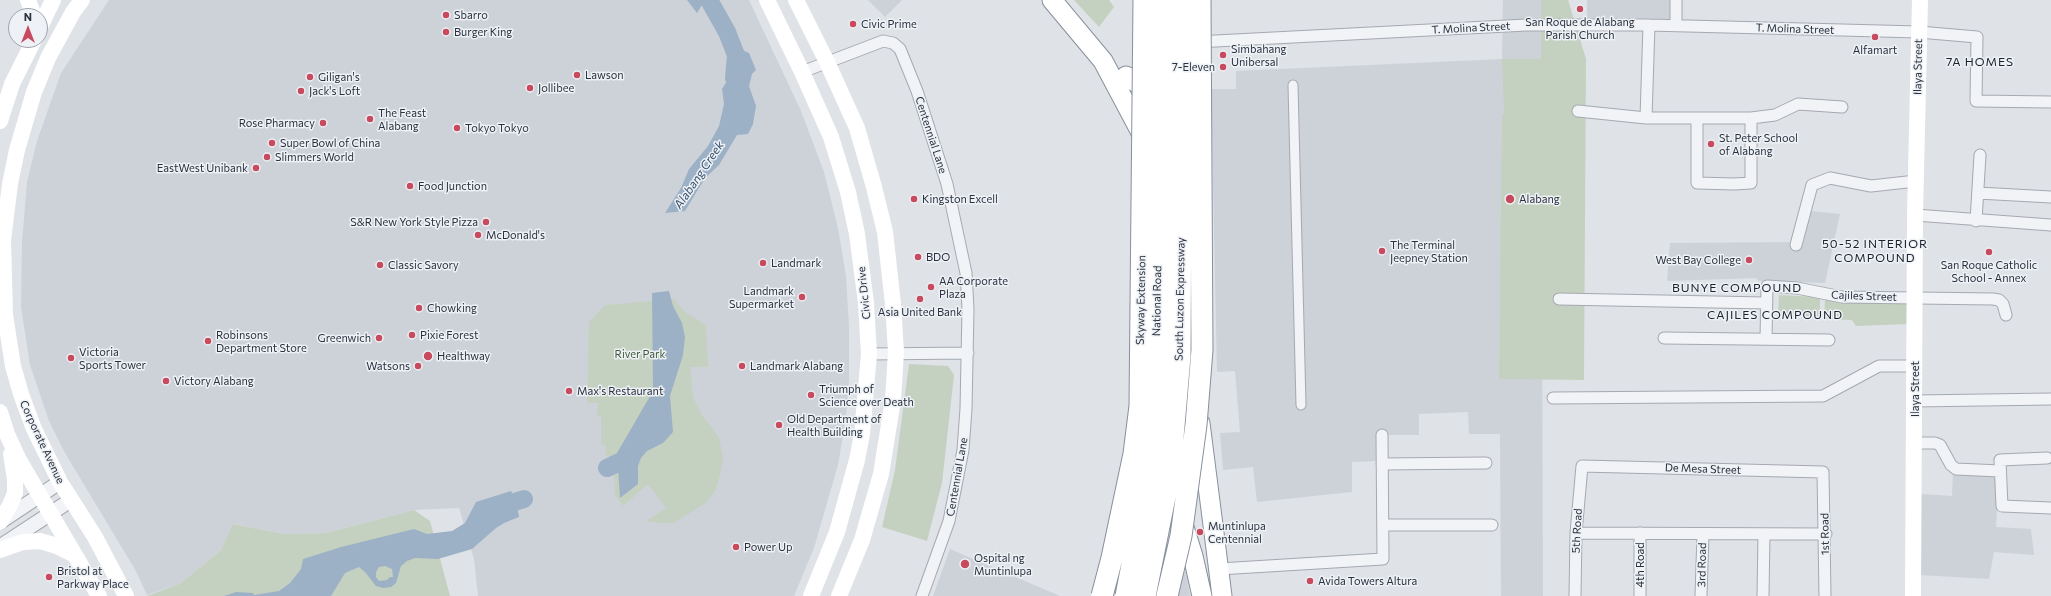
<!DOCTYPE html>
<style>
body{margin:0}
#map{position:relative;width:2051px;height:596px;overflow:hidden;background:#dfe2e7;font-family:Commissioner,sans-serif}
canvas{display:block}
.north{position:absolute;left:8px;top:8px;width:40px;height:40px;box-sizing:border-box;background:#eef1f5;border:1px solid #9fa4ac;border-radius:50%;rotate:0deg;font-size:11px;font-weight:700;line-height:16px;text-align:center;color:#29313e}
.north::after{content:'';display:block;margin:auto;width:14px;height:18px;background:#c74a5e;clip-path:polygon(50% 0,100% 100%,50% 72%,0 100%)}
</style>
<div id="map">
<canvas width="2051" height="596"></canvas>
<div class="north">N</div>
</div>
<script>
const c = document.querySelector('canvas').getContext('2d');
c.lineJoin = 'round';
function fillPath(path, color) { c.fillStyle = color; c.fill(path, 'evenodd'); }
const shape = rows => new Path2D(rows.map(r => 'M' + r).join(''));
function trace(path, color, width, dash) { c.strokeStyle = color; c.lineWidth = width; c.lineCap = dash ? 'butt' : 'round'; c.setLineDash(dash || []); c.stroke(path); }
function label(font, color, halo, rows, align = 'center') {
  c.font = font + ' Commissioner,sans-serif'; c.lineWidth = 3; c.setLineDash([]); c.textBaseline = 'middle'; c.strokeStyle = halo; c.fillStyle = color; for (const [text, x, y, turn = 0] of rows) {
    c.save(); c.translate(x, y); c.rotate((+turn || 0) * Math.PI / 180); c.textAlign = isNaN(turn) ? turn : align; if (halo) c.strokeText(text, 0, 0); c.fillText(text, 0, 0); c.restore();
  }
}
const built = shape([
 [109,0,749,0,801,111,824,172,838,228,846,276,849,326,849,381,846,418,838,465,814,548,794,596,478,596,474,559,459,508,414,510,326,533,284,534,234,524,221,550,181,583,147,595,136,571,65,453,49,421,30,365,21,307,22,243,27,182,37,141,61,73],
 [868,0,902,0,885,17],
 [1503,0,1541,0,1543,596,1501,596,1500,434,1469,434,1468,412,1419,414,1419,435,1377,435,1378,461,1352,462,1352,492,1257,502,1253,467,1223,470,1220,433,1240,432,1235,371,1217,372,1211,89,1236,89,1236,71,1502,59],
 [1587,0,1671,0,1672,19,1587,18],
 [1802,210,1840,214,1825,283,1759,281,1756,278,1667,281,1670,243,1796,242],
 [1953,473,1999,475,1996,527,2031,529,2034,555,1994,552,1989,579,1920,575,1921,494,1952,496],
 [950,549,1060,596,933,596],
 [1167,572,1186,572,1190,596,1161,596]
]);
const green = shape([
 [1074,0,1109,0,1114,7,1099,27],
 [1541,0,1568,0,1586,59,1584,380,1499,379,1502,114,1504,114,1502,59,1541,59],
 [1779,295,1820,297,1820,317,1778,315],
 [674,299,685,312,706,325,708,367,690,367,693,397,702,415,719,437,723,458,720,476,715,491,707,502,674,523,660,523,646,521,666,508,648,484,623,506,615,494,613,458,608,457,605,454,606,446,601,444,601,417,597,415,598,403,587,403,589,322,605,305],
 [1825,300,1907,304,1908,324,1856,326,1852,320,1824,319],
 [909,364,948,366,954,375,942,483,927,541,882,527,895,470],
 [414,510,430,521,450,596,147,596,181,583,221,550,233,524,284,534,326,533]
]);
const water = shape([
 [687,0,705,0,697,13],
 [740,49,749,53,756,70,752,74,749,86,756,106,753,124,748,134,737,135,719,165,705,178,685,211,665,213,681,188,689,169,708,146,719,126,724,104,722,89,730,76,730,60],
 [669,291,673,306,682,323,685,337,683,355,670,396,673,432,663,443,647,451,641,458,638,466,638,484,620,498,617,453,653,391,652,293],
 [511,491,513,495,515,494,519,517,504,523,496,528,472,549,438,559,415,558,407,561,401,566,396,583,391,587,383,588,376,586,365,572,359,567,345,573,331,596,224,596,236,592,253,593,254,595,279,591,290,583,301,569,303,559,341,547,414,529,427,534,452,531,465,523,476,502],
 [385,566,392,569,393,577,390,577,387,580,379,581,376,577,376,572,379,567]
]);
const river = shape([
 [709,0,727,32,736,55,734,78],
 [607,468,628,458,635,448],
 [493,509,524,499]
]);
const pedestrian = shape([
 [1293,85,1301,405]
]);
const minor = shape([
 [1676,25,1676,0],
 [1196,42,1526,25,1649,25,1919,32,1977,37,1976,101,2051,102],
 [802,72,883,41,893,43,900,49,917,91,947,184,966,273,968,309,966,409,963,450,949,521,922,596],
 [1578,111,1646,118,1751,118,1775,115,1798,104,1842,107],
 [1646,118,1649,25],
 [1697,118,1697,183,1734,184,1751,183,1751,118],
 [1978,193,2051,197],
 [1915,215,2051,225],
 [1976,221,1980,155],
 [1796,245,1812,185,1830,178,1871,186,1916,181],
 [1559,299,1766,303],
 [1664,338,1829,340],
 [1766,339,1767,286,1797,288,1842,297,1993,299,1999,300,2003,304,2006,315],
 [869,354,968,353],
 [1553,398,1823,396,1879,366,1915,366],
 [1915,401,2051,399],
 [1915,443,1935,443,1940,445,1951,465,1956,469,2000,471],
 [2047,458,2000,460,2002,506,2051,508],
 [1382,464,1486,463],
 [1383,525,1492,525],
 [1576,533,1826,534],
 [1640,533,1640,596],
 [1219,569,1383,559,1382,435],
 [1575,596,1576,533,1582,466,1823,472,1825,596],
 [1701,596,1703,534],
 [1763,596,1764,534]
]);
const tertiary = shape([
 [0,522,60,482],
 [1,546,71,500]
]);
const secondary = shape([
 [28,0,34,16],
 [82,0,73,12,48,58,34,92,17,150,10,184,3,240,5,315,13,366,21,394,34,429,60,482,95,537,126,596],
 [767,0,802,72,831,137,848,192,857,234,866,303,869,354,862,434,857,460,837,532,811,596],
 [796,0,827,62,857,128,874,187,885,232,893,304,896,352,893,400,881,474,862,540,839,596],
 [40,27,53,0],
 [0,121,12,84,34,40],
 [0,412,7,434,19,460,99,596],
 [0,522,10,505,15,493,15,479,11,454],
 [0,550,23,542,40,541,57,546,75,555],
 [1913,596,1915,215,1920,0]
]);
const trunk = shape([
 [1052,0,1103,61,1145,140],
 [1126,76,1140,85,1142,83,1142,69],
 [1190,317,1190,341,1195,376],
 [1200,423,1222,596],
 [1167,473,1193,556,1202,596]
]);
const motorwayBridge = shape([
 [1102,596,1112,558,1134,454,1140,406,1144,0],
 [1126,596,1151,467,1161,344,1161,0],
 [1145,596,1170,472,1180,356,1182,0],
 [1167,596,1181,536,1196,425,1202,350,1200,0]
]);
const markers = [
 [1580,9,4,"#c74a5e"],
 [446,15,4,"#c74a5e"],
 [853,24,4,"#c74a5e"],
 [446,32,4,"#c74a5e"],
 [1875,37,4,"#c74a5e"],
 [1223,55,4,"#c74a5e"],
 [1223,67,4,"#c74a5e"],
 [577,75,4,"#c74a5e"],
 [310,77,4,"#c74a5e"],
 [530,88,4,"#c74a5e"],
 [301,91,4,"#c74a5e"],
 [370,119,4,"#c74a5e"],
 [323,123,4,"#c74a5e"],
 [457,128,4,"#c74a5e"],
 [272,143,4,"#c74a5e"],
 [1711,144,4,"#c74a5e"],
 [267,157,4,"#c74a5e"],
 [256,168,4,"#c74a5e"],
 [410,186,4,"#c74a5e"],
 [914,199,4,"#c74a5e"],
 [1510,199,5,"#c74a5e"],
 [486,222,4,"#c74a5e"],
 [478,235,4,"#c74a5e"],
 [1382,251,4,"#c74a5e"],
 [1989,252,4,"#c74a5e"],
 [918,257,4,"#c74a5e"],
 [1749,260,4,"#c74a5e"],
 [763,263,4,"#c74a5e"],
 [380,265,4,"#c74a5e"],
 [931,287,4,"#c74a5e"],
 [802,297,4,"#c74a5e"],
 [920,299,4,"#c74a5e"],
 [419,308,4,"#c74a5e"],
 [412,335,4,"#c74a5e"],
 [379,338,4,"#c74a5e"],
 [208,341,4,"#c74a5e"],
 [428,356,5,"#c74a5e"],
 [71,358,4,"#c74a5e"],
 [418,366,4,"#c74a5e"],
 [742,366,4,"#c74a5e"],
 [166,381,4,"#c74a5e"],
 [569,391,4,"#c74a5e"],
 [811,395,4,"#c74a5e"],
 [779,425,4,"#c74a5e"],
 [1200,532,4,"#c74a5e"],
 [736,547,4,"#c74a5e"],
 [965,564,5,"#c74a5e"],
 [49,577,4,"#c74a5e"],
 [1310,581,4,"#c74a5e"]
];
const poiNames = [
 ["Sbarro",454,15],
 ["San Roque de Alabang",1580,22,"center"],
 ["Parish Church",1580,35,"center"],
 ["Civic Prime",861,24],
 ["Burger King",454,32],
 ["Simbahang",1231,49],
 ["Unibersal",1231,62],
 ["Alfamart",1875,50,"center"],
 ["7-Eleven",1215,67,"right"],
 ["Lawson",585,75],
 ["Giligan's",318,77],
 ["Jollibee",538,88],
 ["Jack's Loft",309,91],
 ["The Feast",378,113],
 ["Alabang",378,126],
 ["Rose Pharmacy",315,123,"right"],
 ["Tokyo Tokyo",465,128],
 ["St. Peter School",1719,138],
 ["of Alabang",1719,151],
 ["Super Bowl of China",280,143],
 ["Slimmers World",275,157],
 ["EastWest Unibank",248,168,"right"],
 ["Food Junction",418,186],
 ["Kingston Excell",922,199],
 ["Alabang",1519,199],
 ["S&R New York Style Pizza",478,222,"right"],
 ["McDonald's",486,235],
 ["The Terminal",1390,245],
 ["Jeepney Station",1390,258],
 ["BDO",926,257],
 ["West Bay College",1741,260,"right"],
 ["Landmark",771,263],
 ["Classic Savory",388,265],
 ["San Roque Catholic",1989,265,"center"],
 ["School - Annex",1989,278,"center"],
 ["AA Corporate",939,281],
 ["Plaza",939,294],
 ["Landmark",794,291,"right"],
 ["Supermarket",794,304,"right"],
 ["Chowking",427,308],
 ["Asia United Bank",920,312,"center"],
 ["Robinsons",216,335],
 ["Department Store",216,348],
 ["Pixie Forest",420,335],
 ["Greenwich",371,338,"right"],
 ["Victoria",79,352],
 ["Sports Tower",79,365],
 ["Healthway",437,356],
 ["Watsons",410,366,"right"],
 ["Landmark Alabang",750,366],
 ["Victory Alabang",174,381],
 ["Triumph of",819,389],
 ["Science over Death",819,402],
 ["Max's Restaurant",577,391],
 ["Old Department of",787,419],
 ["Health Building",787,432],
 ["Muntinlupa",1208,526],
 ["Centennial",1208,539],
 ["Power Up",744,547],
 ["Ospital ng",974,558],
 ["Muntinlupa",974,571],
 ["Bristol at",57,571],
 ["Parkway Place",57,584],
 ["Avida Towers Altura",1318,581]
];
const streetNames = [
 ["T. Molina Street",1471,28,-3],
 ["T. Molina Street",1795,29,2],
 ["Ilaya Street",1918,67,-89],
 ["Centennial Lane",931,135,72],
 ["Civic Drive",864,293,-96],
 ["Cajiles Street",1864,296,2],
 ["South Luzon Expressway",1180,299,-89],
 ["Skyway Extension",1141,300,-89],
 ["National Road",1157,301,-89],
 ["Ilaya Street",1915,389,-90],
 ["Corporate Avenue",42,442,65],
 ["De Mesa Street",1703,469,2],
 ["Centennial Lane",957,477,-80],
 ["5th Road",1577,531,-87],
 ["1st Road",1825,534,-91],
 ["4th Road",1640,565,-90],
 ["3rd Road",1702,565,-89]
];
const parkNames = [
 ["River Park",640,354]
];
const neighbourhoodNames = [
 ["7A HOMES",1980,62],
 ["50-52 INTERIOR",1875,244],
 ["COMPOUND",1875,258],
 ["BUNYE COMPOUND",1737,288],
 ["CAJILES COMPOUND",1775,315]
];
const waterNames = [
 ["Alabang Creek",699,175,-56]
];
fillPath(built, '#cdd2d9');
fillPath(green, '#c5d1c0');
fillPath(water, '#9cb1c6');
trace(river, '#9cb1c6', 18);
trace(pedestrian, '#a5a9b1', 11);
trace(minor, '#a5a9b1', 13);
trace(tertiary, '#a5a9b1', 16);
trace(trunk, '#87909d', 21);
trace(pedestrian, '#f1f3f6', 9);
trace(minor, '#f1f3f6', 11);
trace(tertiary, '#f1f3f6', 14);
trace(secondary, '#fff', 16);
trace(trunk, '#fff', 19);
trace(motorwayBridge, '#87909d', 23, []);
trace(motorwayBridge, '#fff', 21);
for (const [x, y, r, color] of markers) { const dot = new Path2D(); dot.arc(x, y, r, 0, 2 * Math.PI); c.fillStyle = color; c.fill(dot); trace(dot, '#eef1f5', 1.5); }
label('11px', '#29313e', '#eef1f5', poiNames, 'left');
label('11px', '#29313e', '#eef1f5', streetNames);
label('11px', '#3e5937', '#eef1f5', parkNames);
c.letterSpacing = '1px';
label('12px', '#1b222e', '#eef1f5', neighbourhoodNames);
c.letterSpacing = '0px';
label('italic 12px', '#35506f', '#eef1f5', waterNames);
</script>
